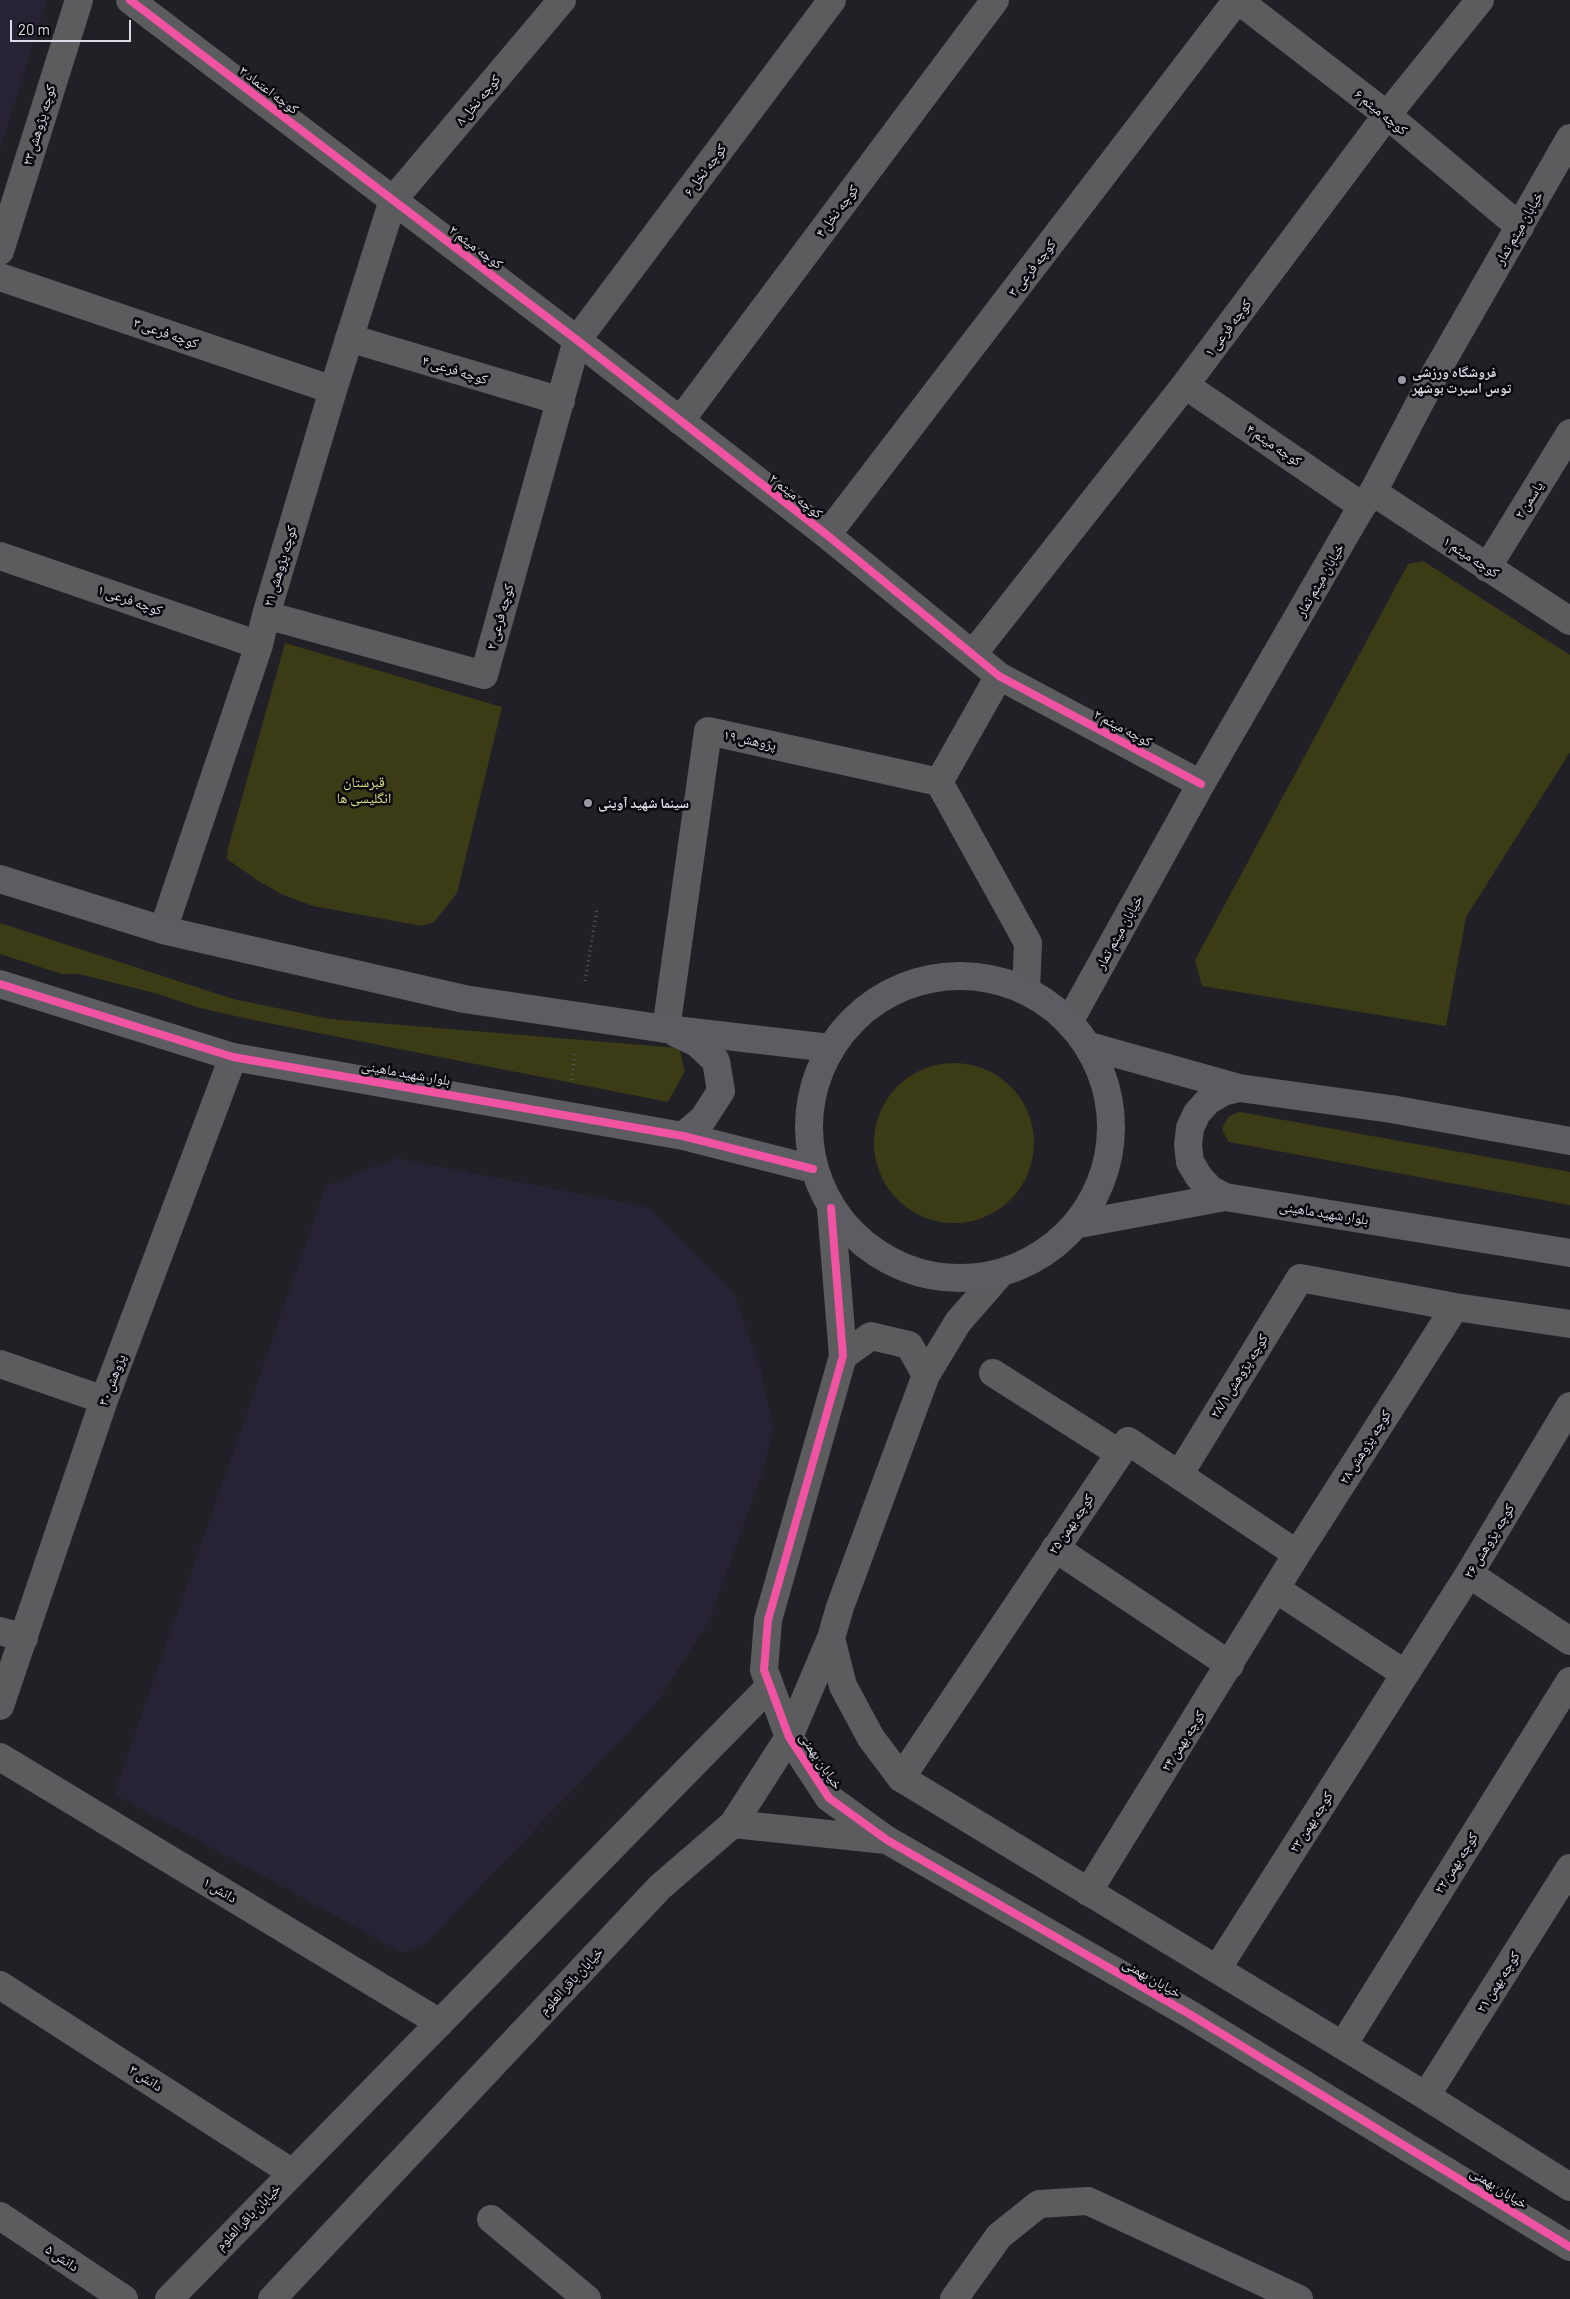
<!DOCTYPE html>
<meta charset="utf-8">
<style>
body{margin:0}
#map{position:relative;width:1570px;height:2299px;overflow:hidden;background:#212027;font-family:Barlow,sans-serif}
canvas{display:block}
.scale{position:absolute;left:10px;top:20px;width:121px;height:22px;box-sizing:border-box;border:2px solid #dddbe5;border-top:0;padding-left:6px;font-size:15px;line-height:18px;white-space:nowrap;color:#dddbe5;-webkit-text-stroke:4px #09080e;paint-order:stroke}
</style>
<div id="map">
<canvas width="1570" height="2299"></canvas>
<div class="scale">20 m</div>
</div>
<script>
const c = document.querySelector('canvas').getContext('2d');
c.lineJoin = 'round';
function fillPath(path, color) { c.fillStyle = color; c.fill(path, 'evenodd'); }
const shape = rows => new Path2D(rows.map(r => 'M' + r).join(''));
function trace(path, color, width, dash) { c.strokeStyle = color; c.lineWidth = width; c.lineCap = dash ? 'butt' : 'round'; c.setLineDash(dash || []); c.stroke(path); }
function label(font, color, halo, rows, align = 'center') {
  c.font = font + ' Barlow,"Noto Naskh Arabic",sans-serif'; c.lineWidth = 5; c.setLineDash([]); c.textBaseline = 'middle'; c.strokeStyle = halo; c.fillStyle = color; for (const [text, x, y, turn = 0] of rows) {
    c.save(); c.translate(x, y); c.rotate((+turn || 0) * Math.PI / 180); c.textAlign = isNaN(turn) ? turn : align; if (halo) c.strokeText(text, 0, 0); c.fillText(text, 0, 0); c.restore();
  }
}
const built = shape([
 [0,0,47,0,0,149],
 [396,1158,647,1207,733,1291,761,1370,773,1428,764,1468,709,1621,658,1701,427,1942,403,1953,114,1794,326,1186]
]);
const green = shape([
 [1423,561,1570,655,1570,752,1466,917,1446,1026,1202,986,1195,960,1408,564],
 [285,643,502,707,457,893,434,922,422,926,313,906,281,894,257,880,227,859,228,848],
 [0,923,233,999,330,1019,679,1048,685,1071,668,1102,253,1020,200,1008,158,994,79,974,62,974,0,954],
 '874 1143a80 80 0 1 1 160 0a80 80 0 1 1-160 0Z',
 [1240,1112,1570,1172,1570,1205,1229,1142,1223,1132,1223,1126,1229,1116]
]);
const path = shape([
 [585,981,597,909],
 [572,1080,575,1052]
]);
const minor = shape([
 [130,0,577,340,827,535,999,676,1201,784],
 [1238,0,1387,115,1520,227],
 [0,251,79,0],
 [0,277,333,390],
 [349,338,561,401],
 [1185,385,1362,506],
 [680,421,995,0],
 [1373,492,1570,621],
 [827,535,1237,0],
 [0,556,259,645],
 [1487,568,1570,433],
 [266,615,484,675,577,340,832,0],
 [973,654,1185,385,1387,115,1480,0],
 [939,782,1028,943,1026,990],
 [939,782,999,676],
 [163,930,259,645,266,615,333,390,393,200,562,0],
 [666,1029,708,731,939,782],
 [0,1364,104,1400],
 [993,1373,1119,1453],
 [1179,1475,1300,1278,1455,1307,1570,1324],
 [1055,1548,1230,1665],
 [1469,1574,1570,1641],
 [1276,1589,1405,1674],
 [0,1631,24,1638],
 [0,1706,104,1400,233,1057],
 [0,1757,440,2023],
 [901,1778,1128,1441,1297,1554],
 [1088,1892,1297,1554,1455,1307],
 [1217,1969,1469,1574,1570,1406],
 [0,1985,291,2172],
 [1343,2045,1570,1681],
 [1426,2096,1570,1868],
 [0,2216,124,2299],
 [491,2219,587,2299],
 [954,2299,999,2236,1039,2204,1088,2201,1299,2299]
]);
const tertiary = shape([
 [1069,1022,1201,784,1362,506,1373,492,1436,372,1570,138],
 [831,1208,843,1356,768,1620,764,1670,789,1737,829,1798,887,1840,1191,2015,1570,2247],
 [843,1356,871,1336,909,1345,926,1375],
 [831,1638,843,1686,871,1738,901,1778,1426,2096,1570,2187],
 [733,1824,886,1840],
 [169,2299,769,1687],
 [272,2299,660,1887,733,1824,789,1737,831,1638,840,1607,926,1375,958,1322,999,1275]
]);
const primary = shape([
 [0,879,163,930,464,999,666,1029,830,1048],
 '809 1127a151 151 0 1 1 302 0a151 151 0 1 1-302 0Z',
 [0,984,233,1057,683,1136,813,1169],
 [676,1033,697,1043,716,1061,721,1091,703,1119,683,1136],
 [1089,1046,1239,1088,1391,1109,1570,1141],
 [1225,1197,1210,1189,1199,1177,1190,1162,1188,1145,1190,1128,1197,1113,1208,1101,1223,1092,1239,1088],
 [1079,1224,1225,1197,1570,1253]
]);
const cycleway = shape([
 [130,0,577,340,827,535,999,676,1201,784],
 [0,984,233,1057,683,1136,813,1169],
 [831,1208,843,1356,768,1620,764,1670,789,1737,829,1798,887,1840,1191,2015,1570,2247]
]);
const markers = [
 [1402,380,5,"#9b9aa2"],
 [588,803,5,"#9b9aa2"]
];
const streetNames = [
 ["کوچه اعتماد ۳",269,90,37],
 ["کوچه نخل ۸",478,100,-50],
 ["کوچه میثم ۶",1381,112,39],
 ["کوچه پژوهش ۲۳",39,125,-73],
 ["کوچه نخل ۶",705,170,-53],
 ["کوچه نخل ۴",837,211,-53],
 ["خیابان میثم تمار",1519,228,-60],
 ["کوچه میثم ۲",476,247,37],
 ["کوچه فرعی ۳",1032,268,-52],
 ["کوچه فرعی ۱",1228,328,-53],
 ["کوچه فرعی ۳",166,333,19],
 ["کوچه فرعی ۴",455,370,17],
 ["کوچه میثم ۴",1274,445,34],
 ["کوچه میثم ۲",796,496,38],
 ["یاسمن ۲",1529,500,-58],
 ["کوچه میثم ۱",1471,557,33],
 ["کوچه پژوهش ۲۱",280,566,-73],
 ["خیابان میثم تمار",1320,580,-60],
 ["کوچه فرعی ۱",130,600,19],
 ["کوچه فرعی ۲",500,617,-74],
 ["کوچه میثم ۲",1123,728,28],
 ["پژوهش ۱۹",750,740,12],
 ["خیابان میثم تمار",1119,932,-61],
 ["بلوار شهید ماهینی",406,1073,10],
 ["بلوار شهید ماهینی",1324,1213,9],
 ["کوچه پژوهش ۲۸/۱",1239,1376,-58],
 ["پژوهش ۳۰",112,1380,-69],
 ["کوچه پژوهش ۲۸",1365,1447,-58],
 ["کوچه بهمن ۲۵",1071,1524,-56],
 ["کوچه پژوهش ۲۶",1489,1541,-59],
 ["کوچه بهمن ۲۴",1183,1741,-58],
 ["خیابان بهمنی",821,1761,56],
 ["کوجه بهمن ۲۳",1311,1822,-58],
 ["کوچه بهمن ۲۲",1456,1863,-58],
 ["دانش ۱",220,1890,31],
 ["خیابان بهمنی",1152,1978,30],
 ["خیابان باقر العلوم",571,1981,-47],
 ["کوچه بهمن ۲۱",1498,1982,-58],
 ["دانش ۳",146,2078,33],
 ["خیابان بهمنی",1499,2188,32],
 ["خیابان باقر العلوم",248,2217,-46],
 ["دانش ۵",62,2258,34]
];
const poiNames = [
 ["فروشگاه ورزشی",1412,372],
 ["توس اسپرت بوشهر",1412,388],
 ["سینما شهید آوینی",598,803]
];
const parkNames = [
 ["قبرستان",364,782],
 ["انگلیسی ها",364,798]
];
fillPath(built, '#272335');
fillPath(green, '#3b3b16');
trace(path, '#59585d', 3, [1, 4]);
trace(minor, '#5c5c5e', 28);
trace(tertiary, '#5c5c5e', 28);
trace(primary, '#5d5c62', 28);
trace(cycleway, '#f153a3', 8);
for (const [x, y, r, color] of markers) { const dot = new Path2D(); dot.arc(x, y, r, 0, 2 * Math.PI); c.fillStyle = color; c.fill(dot); trace(dot, '#09080e', 2); }
label('14px', '#dddbe5', '#09080e', streetNames);
label('bold 14px', '#dddbe5', '#09080e', poiNames, 'left');
label('14px', '#e2e485', '#09080e', parkNames);
</script>
